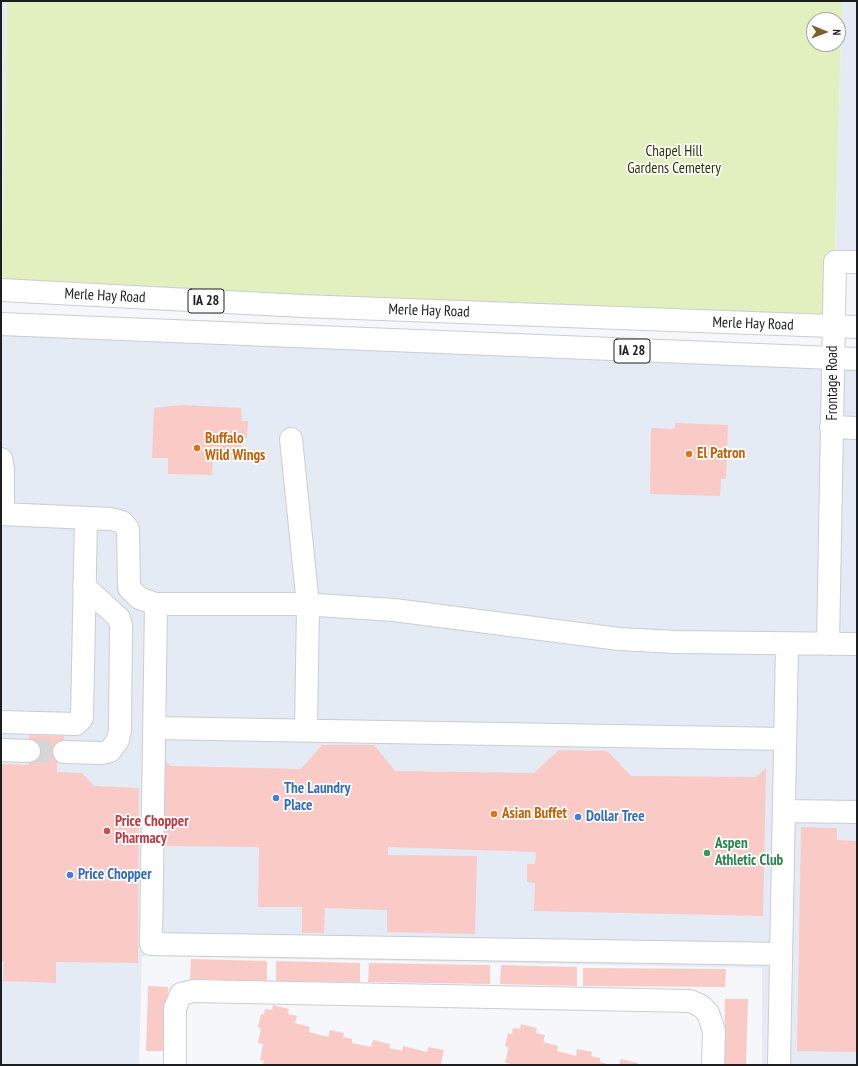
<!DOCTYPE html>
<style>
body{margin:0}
#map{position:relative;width:858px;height:1066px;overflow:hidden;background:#f5f7fb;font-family:"PT Sans Narrow",sans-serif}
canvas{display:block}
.frame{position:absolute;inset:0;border:2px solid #1d1e1f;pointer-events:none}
.north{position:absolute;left:806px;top:12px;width:40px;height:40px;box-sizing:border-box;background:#fff;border:1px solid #a5a5a5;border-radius:50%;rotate:91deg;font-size:11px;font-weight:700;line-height:16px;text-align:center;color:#1d1e1f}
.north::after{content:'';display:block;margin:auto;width:14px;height:18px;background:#7b6132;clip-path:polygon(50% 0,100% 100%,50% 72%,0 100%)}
</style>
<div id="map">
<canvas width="858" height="1066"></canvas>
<div class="frame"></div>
<div class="north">N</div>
</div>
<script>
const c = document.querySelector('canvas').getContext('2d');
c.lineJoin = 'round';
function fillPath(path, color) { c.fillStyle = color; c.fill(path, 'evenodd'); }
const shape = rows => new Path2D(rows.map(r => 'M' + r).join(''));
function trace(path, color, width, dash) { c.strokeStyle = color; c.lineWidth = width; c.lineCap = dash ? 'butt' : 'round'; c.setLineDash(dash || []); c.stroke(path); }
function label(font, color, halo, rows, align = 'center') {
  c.font = font + ' "PT Sans Narrow",sans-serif'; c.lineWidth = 3.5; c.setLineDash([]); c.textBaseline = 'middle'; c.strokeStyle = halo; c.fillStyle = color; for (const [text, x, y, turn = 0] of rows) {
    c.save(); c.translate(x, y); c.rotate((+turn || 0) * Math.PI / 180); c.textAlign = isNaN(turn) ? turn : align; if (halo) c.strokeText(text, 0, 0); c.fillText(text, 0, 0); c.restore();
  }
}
const built = shape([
 [1,1,7,1,2,290,1,289],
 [842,1,857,1,857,262,835,262],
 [1,324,857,359,857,1065,762,1065,762,968,142,956,139,1065,1,1065]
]);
const green = shape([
 [7,1,842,1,833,327,2,290],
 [814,20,838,20,838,44,814,44]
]);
const building = shape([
 [181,405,241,408,242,421,248,421,247,438,242,438,241,459,213,459,212,475,168,474,168,458,152,458,154,408],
 [675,423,728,425,726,479,721,479,720,496,650,494,651,428,675,429],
 [29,735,64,736,64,763,57,762,57,772,82,773,94,786,139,788,138,963,56,962,56,983,3,981,4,962,1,962,1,764,29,765],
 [322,745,374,745,395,771,534,773,559,750,607,751,631,776,756,777,766,768,763,916,534,911,535,883,527,882,527,864,535,864,536,852,388,847,388,855,477,856,475,934,387,932,387,910,325,908,324,933,302,933,302,907,258,907,259,847,160,846,162,758,171,766,301,769],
 [801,827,837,828,837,840,857,841,857,1052,797,1051],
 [191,959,267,961,267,981,190,979],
 [276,961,360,963,360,982,276,981],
 [369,963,490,965,490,984,368,982],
 [501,965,577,967,577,986,500,984],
 [583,968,726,969,725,987,583,986],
 [148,986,168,987,167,1051,146,1051],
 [725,999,748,999,746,1065,724,1065],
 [273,1005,289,1009,288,1014,297,1016,295,1023,310,1027,309,1032,328,1037,330,1030,344,1033,343,1037,352,1039,352,1043,371,1047,373,1040,390,1044,389,1048,402,1051,403,1046,427,1052,428,1047,444,1050,441,1064,443,1065,263,1065,264,1061,260,1060,263,1044,258,1043,261,1028,258,1027,261,1014,264,1015,265,1009,272,1010],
 [521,1024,537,1028,536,1033,545,1035,543,1042,558,1046,557,1051,576,1056,577,1049,592,1052,591,1056,600,1058,600,1062,611,1065,510,1065,510,1064,505,1062,509,1047,505,1046,508,1033,512,1034,513,1028,520,1029],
 [621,1059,638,1063,637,1065,619,1065]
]);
const minorTunnel = shape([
 [29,751,64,752]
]);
const minor = shape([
 [831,427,857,428],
 [291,439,308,605,306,730],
 [1,459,3,469,3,514],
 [1,514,111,519,122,522,128,529,129,588,139,598,156,604,302,604,394,610,619,639,676,642,857,644],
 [156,604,151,944,781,954],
 [828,644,835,262,857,262],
 [1,722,76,724,82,718,86,518],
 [155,728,785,739],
 [1,750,29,751],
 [64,752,103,753,110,751,118,740,120,730,121,626,119,618,84,586],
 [784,811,857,812],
 [175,1065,175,1008,181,994,193,991,690,1001,701,1006,708,1013,714,1031,713,1065],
 [779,1065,787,644]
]);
const major = shape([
 [1,290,302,306,857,327],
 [1,324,857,359]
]);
const markers = [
 [197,448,4,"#e8710a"],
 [689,454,4,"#e8710a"],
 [276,798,4,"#3f7fe0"],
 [494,814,4,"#e8710a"],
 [578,817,4,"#3f7fe0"],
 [107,831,4,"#e0444e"],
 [707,853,4,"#2e9e5b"],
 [70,875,4,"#3f7fe0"]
];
const shields = [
 [206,301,36],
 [632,351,36]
];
const shieldNames = [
 ["IA 28",206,301],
 ["IA 28",632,351]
];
const parkNames = [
 ["Chapel Hill",674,152],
 ["Gardens Cemetery",674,169]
];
const streetNames = [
 ["Merle Hay Road",105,296,3],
 ["Merle Hay Road",429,311,2],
 ["Merle Hay Road",753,324,2],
 ["Frontage Road",833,383,-90]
];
const foodNames = [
 ["Buffalo",205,439],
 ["Wild Wings",205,456],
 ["El Patron",697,454],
 ["Asian Buffet",502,814]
];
const shopNames = [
 ["The Laundry",284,789],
 ["Place",284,806],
 ["Dollar Tree",586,817],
 ["Price Chopper",78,875]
];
const healthNames = [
 ["Price Chopper",115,822],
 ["Pharmacy",115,839]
];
const leisureNames = [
 ["Aspen",715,844],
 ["Athletic Club",715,861]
];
fillPath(built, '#e4ebf5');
fillPath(green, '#e2f0c0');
fillPath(building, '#facac7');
trace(minorTunnel, '#d5d6da', 22, [22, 11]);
trace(minor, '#cacdd1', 24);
trace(major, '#cacdd1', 24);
trace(minor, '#fff', 22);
trace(major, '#fff', 22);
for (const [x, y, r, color] of markers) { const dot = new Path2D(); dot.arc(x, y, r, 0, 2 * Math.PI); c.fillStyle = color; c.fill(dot); trace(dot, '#fff', 1.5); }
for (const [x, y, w] of shields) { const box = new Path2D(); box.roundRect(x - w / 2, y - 12, w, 24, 3); c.fillStyle = '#fff'; c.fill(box); trace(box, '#1d1e1f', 1); }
label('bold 14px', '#1d1e1f', null, shieldNames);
label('15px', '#2b3700', '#fff', parkNames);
label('15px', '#1d1e1f', '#fff', streetNames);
label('bold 15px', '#c56008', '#fff', foodNames, 'left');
label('bold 15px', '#366cbe', '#fff', shopNames, 'left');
label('bold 15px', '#be3a42', '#fff', healthNames, 'left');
label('bold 15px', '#27864d', '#fff', leisureNames, 'left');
</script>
